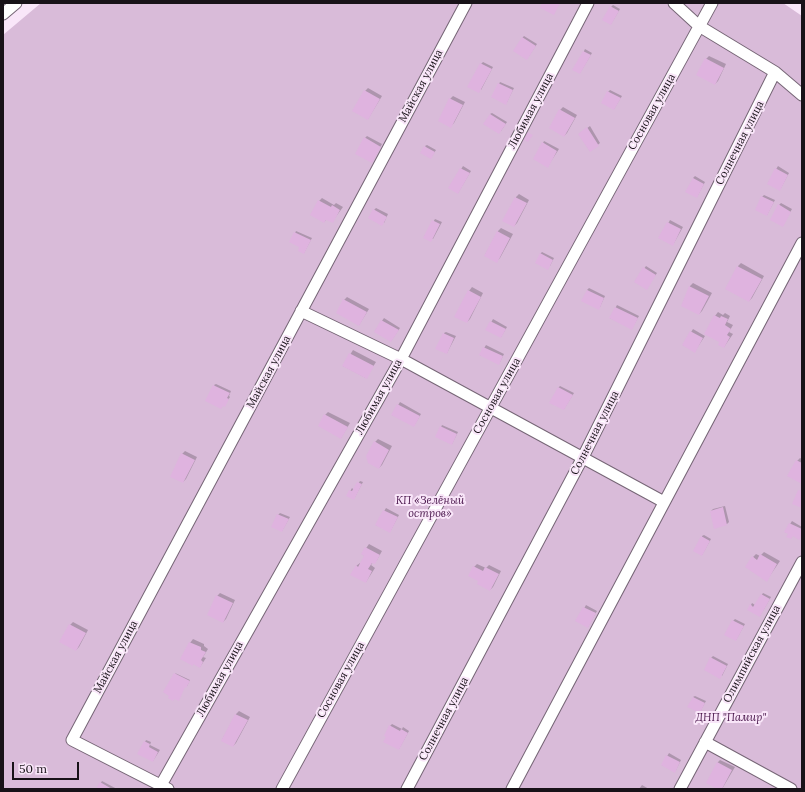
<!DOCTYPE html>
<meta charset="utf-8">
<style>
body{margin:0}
#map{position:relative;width:805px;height:792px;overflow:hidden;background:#f9e6f9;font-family:Lora,serif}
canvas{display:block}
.frame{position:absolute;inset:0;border:4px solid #181218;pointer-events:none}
.scale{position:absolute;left:12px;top:762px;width:67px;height:18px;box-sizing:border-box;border:2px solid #181218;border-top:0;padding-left:5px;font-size:12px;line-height:14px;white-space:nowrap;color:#181218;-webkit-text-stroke:3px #f9e6f9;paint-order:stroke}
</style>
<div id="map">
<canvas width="805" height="792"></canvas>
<div class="frame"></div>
<div class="scale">50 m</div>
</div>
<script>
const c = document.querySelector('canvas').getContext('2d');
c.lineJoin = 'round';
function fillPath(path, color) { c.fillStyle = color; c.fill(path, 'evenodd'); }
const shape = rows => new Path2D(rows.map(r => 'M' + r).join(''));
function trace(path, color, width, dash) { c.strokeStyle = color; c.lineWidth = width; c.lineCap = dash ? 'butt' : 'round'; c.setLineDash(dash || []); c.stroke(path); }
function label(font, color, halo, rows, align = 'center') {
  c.font = font + ' Lora,serif'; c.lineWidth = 4; c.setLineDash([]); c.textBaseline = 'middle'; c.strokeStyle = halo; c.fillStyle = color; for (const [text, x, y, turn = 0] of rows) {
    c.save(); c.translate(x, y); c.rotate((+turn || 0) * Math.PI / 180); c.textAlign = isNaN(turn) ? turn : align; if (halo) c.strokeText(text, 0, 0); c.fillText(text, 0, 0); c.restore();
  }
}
const green = shape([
 [41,3,783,3,802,16,802,789,3,789,3,35]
]);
const shadow = shape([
 [613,5,620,9,611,24,611,7],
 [524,36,537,44,529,56,522,38],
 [585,49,592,53,580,73,584,51],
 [709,56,726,64,718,81,715,84,706,59],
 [483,62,493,67,481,90,481,64],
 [500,82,514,88,507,102,499,84],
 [368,88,382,96,368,119,365,91],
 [610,90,622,96,614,109,608,92],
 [453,96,465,102,454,123,451,126,450,99],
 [563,107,577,115,567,133,564,136,560,110],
 [492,113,507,122,501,131,490,114],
 [590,126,600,143,590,151,579,134],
 [367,136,382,144,372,162,365,138],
 [544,141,559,149,548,166,543,143],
 [427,145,436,150,432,156,425,146],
 [463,166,471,171,458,193,450,188],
 [778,166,789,173,781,188,768,183],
 [695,176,705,182,698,195,693,178],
 [519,194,529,200,517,223,514,226,516,197],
 [764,195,775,200,767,215,762,197],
 [322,198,334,205,336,203,343,207,332,222,327,219,324,222,319,201],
 [781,203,792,209,783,225,779,205],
 [376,208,388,214,384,223,374,210],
 [435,219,442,222,433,239,424,237],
 [670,220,683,227,674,243,660,238],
 [501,228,513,234,500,258,497,261,485,255,498,231],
 [296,231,312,238,304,253,295,233],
 [542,252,554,258,550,266,540,254],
 [741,263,764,276,752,298,749,301,738,266],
 [646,266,657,273,648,286,635,281],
 [693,283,712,293,702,311,699,314,682,305,690,286],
 [472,287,483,293,470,319,467,322,469,291],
 [589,288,605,296,600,307,587,290],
 [347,297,369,309,359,325,344,300],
 [617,305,639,316,632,328,610,318],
 [718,312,723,315,725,313,730,316,727,322,733,325,729,332,733,334,724,347,721,342,706,334,715,316],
 [384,318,400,328,391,341,375,331],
 [493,319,507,327,501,337,487,330],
 [693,329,705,336,695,351,683,345],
 [446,332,456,336,447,353,444,333],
 [486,345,504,354,500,362,480,355],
 [353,350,376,362,366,378,343,366],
 [216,384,231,391,229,396,230,397,224,406,214,385],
 [560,386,574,393,564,409,558,388],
 [400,402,421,414,415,424,392,415],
 [328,412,350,423,341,438,325,415],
 [442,425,458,432,452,444,441,427],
 [378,439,392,446,382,465,379,468,375,442],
 [185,451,197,457,186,479,183,482,182,454],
 [800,458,802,459,802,483,797,461],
 [360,481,363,482,355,497,348,495,352,488,354,490],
 [725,506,729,522,727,524,715,527,711,511,713,509],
 [386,508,399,515,391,530,376,525],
 [280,513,290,517,282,531,278,515],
 [792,521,802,527,802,535,789,533,785,532],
 [704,535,711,539,702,555,702,536],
 [369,544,382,551,377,560,374,563,373,562,371,565,375,568,366,582,356,566,360,563,361,564,365,556,362,554],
 [764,552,780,561,767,580,753,557,756,554,760,556],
 [477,564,486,568,489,565,501,571,493,587,490,590,480,580,474,567],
 [220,593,235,600,226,619,223,622,217,596],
 [763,593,771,597,760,616,751,605,752,603,755,605],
 [586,605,597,611,588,627,577,621],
 [735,619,745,624,736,640,733,621],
 [73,622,88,630,79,647,76,650,70,625],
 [193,639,204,644,204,646,208,649,203,657,206,658,200,667,190,643],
 [713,656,728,664,722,676,711,658],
 [175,673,190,680,187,686,185,686],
 [695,696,706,701,701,710,693,697],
 [239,711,250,717,236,743,233,746,222,740,236,714],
 [392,724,402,729,403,727,409,731,399,749,390,726],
 [146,740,151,742,150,745,160,750,153,761,145,742],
 [669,753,681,760,676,770,662,765],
 [720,760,735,767,722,789,719,789,717,763],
 [102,781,117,789,97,789],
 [642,785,649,789,639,789]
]);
const building = shape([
 [542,3,560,3,554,15,540,8],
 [610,6,619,11,611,25,602,20],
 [522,37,536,46,527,60,513,51],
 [583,51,591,55,580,74,572,70],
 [705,58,724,68,715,85,696,75],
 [480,63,492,69,479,93,467,87],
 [498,83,513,90,506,105,491,97],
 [364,90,380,99,368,120,352,111],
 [607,91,621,98,614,110,601,103],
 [449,98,463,105,451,128,438,121],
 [559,109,575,118,564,137,549,128],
 [490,114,506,124,499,134,483,124],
 [587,127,599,146,590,152,578,134],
 [525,131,533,135,528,142,521,138],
 [364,137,381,147,372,163,355,154],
 [542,142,557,151,548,168,533,159],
 [424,146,435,152,431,159,420,153],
 [460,168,470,173,458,194,448,188],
 [775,168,788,175,780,191,767,184],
 [693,178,704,184,697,198,685,192],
 [761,196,774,202,767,216,755,210],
 [515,197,527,203,514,227,502,221],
 [318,200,331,207,332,205,340,210,333,223,326,220,324,223,310,215],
 [778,204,791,212,783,227,770,220],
 [373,209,387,217,382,226,368,218],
 [432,220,440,224,431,242,423,238],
 [667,222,681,229,673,246,658,238],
 [497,231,510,238,497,263,484,256],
 [294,232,311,240,304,254,298,251,299,247,289,242],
 [540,253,553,260,548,270,535,263],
 [737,266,762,279,749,302,725,289],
 [643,267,656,275,647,290,634,282],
 [689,286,709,296,699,315,681,306],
 [468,290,481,297,467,323,454,317],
 [587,290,604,298,599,310,581,301],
 [343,299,367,312,359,326,336,313],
 [615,307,638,318,632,330,609,318],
 [714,315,720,318,721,316,728,319,725,325,731,329,727,335,730,337,724,348,718,345,719,342,704,334],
 [381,320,399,330,391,342,374,332],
 [490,321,506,329,501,338,485,330],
 [690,331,703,338,695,353,682,345],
 [443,333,454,338,447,354,435,349],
 [483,347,503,356,499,365,479,355],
 [349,353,374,366,367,379,342,366],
 [213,385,230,393,227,398,229,399,225,407,223,406,221,409,205,401],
 [558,387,573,395,564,410,549,403],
 [397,404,420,416,414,427,391,415],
 [324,414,348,427,341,439,318,426],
 [440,426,457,434,452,445,435,437],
 [374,441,389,450,379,469,368,463,366,456],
 [181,453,195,460,183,483,170,477],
 [796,460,802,463,802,484,787,476],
 [357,482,362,484,354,500,346,496,349,490,352,491],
 [798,490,802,491,802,508,792,504],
 [723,507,727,525,714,529,710,511],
 [383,510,398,517,390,533,375,525],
 [277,514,289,519,282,532,271,527],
 [789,523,802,529,802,535,799,540,793,536,791,539,786,537,788,534,784,532],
 [701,536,710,541,702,556,693,551],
 [365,547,380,555,375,564,372,563,368,569,372,571,366,583,350,575,356,565,358,567,364,556,361,554],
 [760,554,777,564,767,582,745,567,752,556,757,560],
 [473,566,483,571,485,567,499,574,490,591,477,584,478,581,468,576],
 [761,594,770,599,760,617,747,610,750,604,753,607],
 [216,595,233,603,223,623,207,615],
 [583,607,596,613,588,628,575,621],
 [732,620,744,626,736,641,724,635],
 [69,624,86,633,76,651,59,642],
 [189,642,201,647,201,650,206,652,201,660,203,662,200,668,193,664,193,666,180,659],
 [710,657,727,666,720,679,704,670],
 [174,673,190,681,186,688,185,687,179,701,174,699,173,701,168,698,169,696,163,692],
 [693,697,705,703,700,713,687,707],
 [235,714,248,720,233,747,221,741],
 [389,725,400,731,401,729,408,733,399,750,383,742,386,737,384,736],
 [144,741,150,744,149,747,158,752,153,762,137,754],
 [666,755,680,762,675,773,661,765],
 [717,762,732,770,722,789,717,789,706,783],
 [100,782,112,789,96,789]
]);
const minor = shape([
 [674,3,699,26,775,72,802,95],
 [3,14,16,3],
 [301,311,401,359,664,502],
 [705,742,791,789],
 [161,785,401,359,588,3],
 [168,789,72,740,466,3],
 [282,789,712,3],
 [407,789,583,457,775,72],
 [512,789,802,243],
 [680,789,802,562]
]);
const streetNames = [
 ["Майская улица",421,86,-62],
 ["Любимая улица",531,111,-62],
 ["Сосновая улица",652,112,-61],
 ["Солнечная улица",740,143,-63],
 ["Майская улица",269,372,-62],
 ["Сосновая улица",497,396,-61],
 ["Любимая улица",379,397,-61],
 ["Солнечная улица",595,433,-63],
 ["Олимпийская улица",752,654,-62],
 ["Майская улица",116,657,-62],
 ["Любимая улица",220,679,-61],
 ["Сосновая улица",341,680,-61],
 ["Солнечная улица",444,719,-62]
];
const parkNames = [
 ["КП «Зелёный",430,501],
 ["остров»",430,514],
 ["ДНП \"Памир\"",731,718]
];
fillPath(green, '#d9bbd9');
fillPath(shadow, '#0003');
fillPath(building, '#dfb3df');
trace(minor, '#766676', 13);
trace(minor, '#fff', 11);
label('11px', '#181218', '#f9e6f9', streetNames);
label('italic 11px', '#48144a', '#f9e6f9', parkNames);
</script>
